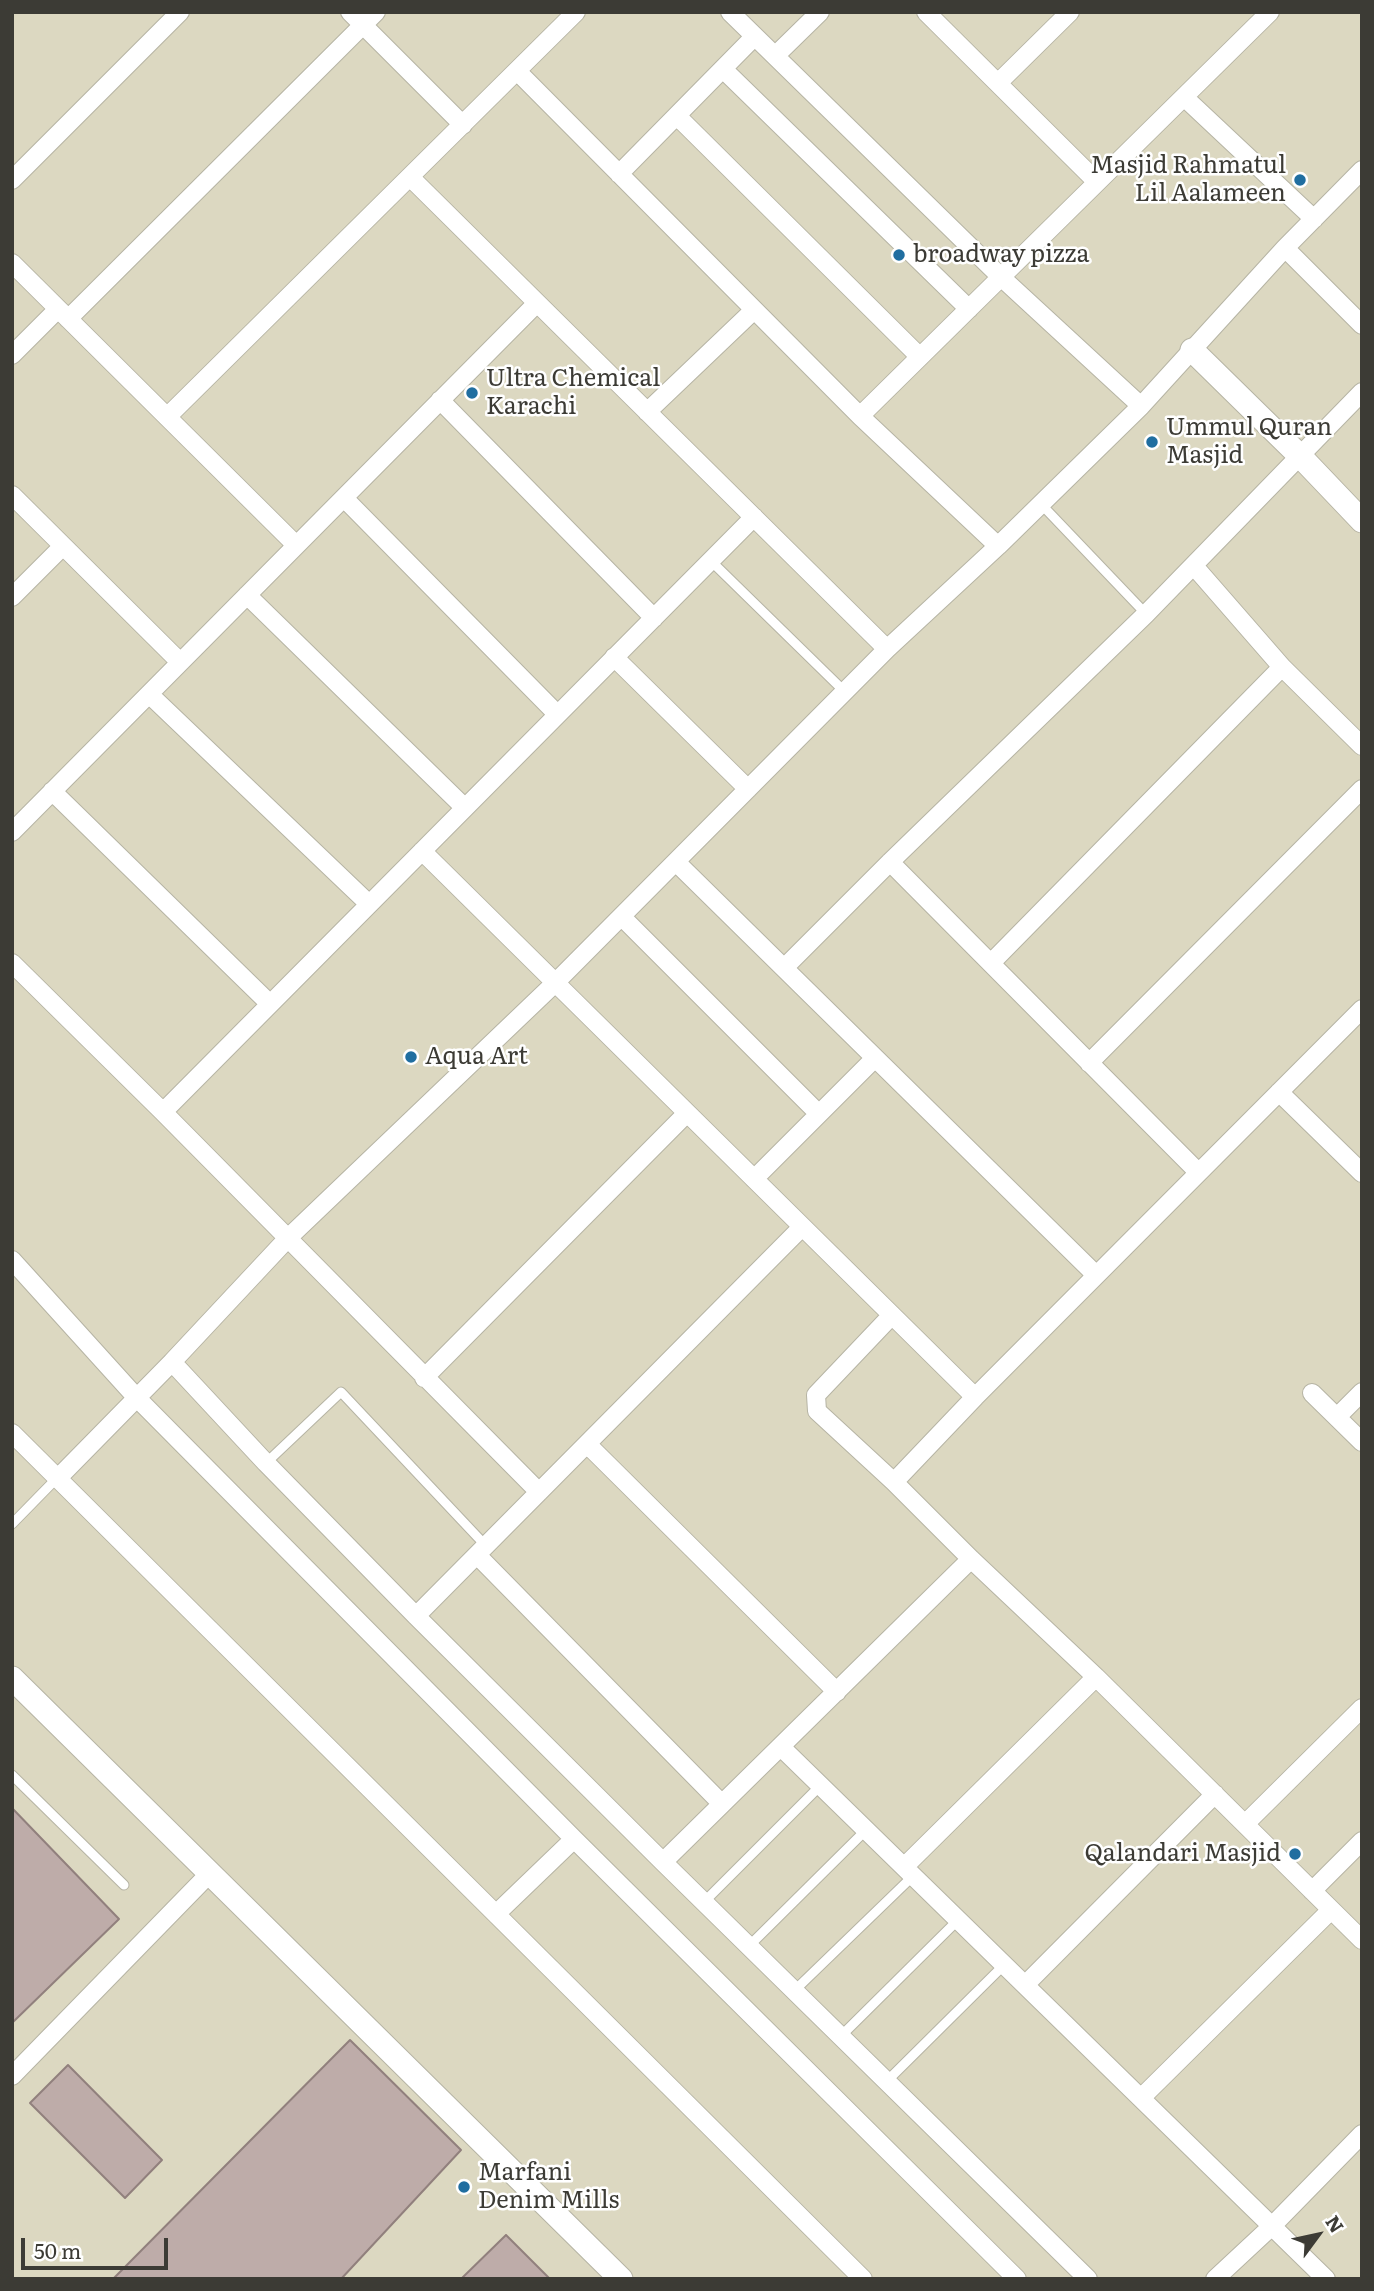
<!DOCTYPE html>
<style>
body{margin:0}
#map{position:relative;width:1374px;height:2291px;overflow:hidden;background:#e6e3d3;font-family:Literata,serif}
canvas{display:block}
.frame{position:absolute;inset:0;border:14px solid #3c3b35;pointer-events:none}
.north{position:absolute;left:1283px;top:2200px;width:70px;height:70px;-webkit-text-stroke:5px #fff;paint-order:stroke;rotate:57deg;font-size:19px;font-weight:700;line-height:28px;text-align:center;color:#3c3b35}
.north::after{content:'';display:block;margin:auto;width:24px;height:32px;background:#3c3b35;clip-path:polygon(50% 0,100% 100%,50% 72%,0 100%)}
.scale{position:absolute;left:21px;top:2238px;width:147px;height:32px;box-sizing:border-box;border:4px solid #3c3b35;border-top:0;padding-left:9px;font-size:21px;line-height:24px;white-space:nowrap;color:#3c3b35;-webkit-text-stroke:5px #fff;paint-order:stroke}
</style>
<div id="map">
<canvas width="1374" height="2291"></canvas>
<div class="frame"></div>
<div class="north">N</div>
<div class="scale">50 m</div>
</div>
<script>
const c = document.querySelector('canvas').getContext('2d');
c.lineJoin = 'round';
function fillPath(path, color) { c.fillStyle = color; c.fill(path, 'evenodd'); }
const shape = rows => new Path2D(rows.map(r => 'M' + r).join(''));
function trace(path, color, width, dash) { c.strokeStyle = color; c.lineWidth = width; c.lineCap = dash ? 'butt' : 'round'; c.setLineDash(dash || []); c.stroke(path); }
function label(font, color, halo, rows, align = 'center') {
  c.font = font + ' Literata,serif'; c.lineWidth = 5; c.setLineDash([]); c.textBaseline = 'middle'; c.strokeStyle = halo; c.fillStyle = color; for (const [text, x, y, turn = 0] of rows) {
    c.save(); c.translate(x, y); c.rotate((+turn || 0) * Math.PI / 180); c.textAlign = isNaN(turn) ? turn : align; if (halo) c.strokeText(text, 0, 0); c.fillText(text, 0, 0); c.restore();
  }
}
const built = shape([
 [12,12,1362,12,1362,2279,12,2279]
]);
const building = shape([
 [12,1808,119,1919,12,2023,12,1808],
 [350,2040,461,2150,341,2279,113,2279,350,2040],
 [68,2065,162,2160,125,2198,30,2103,68,2065],
 [506,2235,550,2279,461,2279,506,2235]
]);
const service = shape([
 [1041,504,1146,614],
 [710,560,845,692],
 [266,1463,341,1392,486,1546],
 [12,1524,57,1478],
 [12,1775,124,1885],
 [704,1902,821,1785],
 [749,1946,866,1830],
 [794,1991,913,1876],
 [841,2036,958,1920],
 [887,2081,1004,1965]
]);
const minor = shape([
 [350,12,463,125],
 [730,12,1001,277,1141,406],
 [926,12,1097,182],
 [775,56,820,12],
 [723,69,969,309],
 [517,71,860,416,998,546],
 [998,83,1070,12],
 [1184,97,1314,219],
 [677,116,920,357],
 [619,174,754,37],
 [410,177,887,649],
 [12,180,180,12],
 [1285,248,1362,325],
 [12,263,296,545],
 [68,319,376,12],
 [12,355,58,309],
 [440,400,654,618],
 [647,412,754,310],
 [860,416,1270,12],
 [167,417,576,12],
 [12,495,180,662],
 [344,498,557,714],
 [1194,566,1282,667,1362,746],
 [247,595,465,808],
 [12,597,63,546],
 [614,657,748,789],
 [149,694,369,904],
 [52,791,270,1004],
 [12,832,537,303],
 [422,851,975,1397],
 [676,862,1096,1275],
 [890,862,1198,1172],
 [622,917,819,1114],
 [12,963,163,1112,539,1492],
 [991,963,1282,667],
 [784,968,890,862,1146,614,1362,392],
 [1089,1063,1362,789],
 [1279,1092,1362,1173],
 [163,1112,754,517],
 [754,1179,875,1058],
 [12,1260,136,1397,574,1839,1017,2279],
 [892,1315,816,1395,817,1411,894,1482,971,1559,1096,1677,1362,1940],
 [172,1362,266,1463,416,1616,663,1862,1088,2279],
 [424,1378,687,1113],
 [1312,1393,1362,1442],
 [1337,1417,1362,1392],
 [12,1433,863,2279],
 [587,1444,837,1692],
 [58,1478,172,1362,288,1238,555,983,887,649,998,546,1141,406,1285,248,1362,170],
 [894,1482,975,1397,1362,1009],
 [477,1555,722,1804],
 [416,1616,802,1227],
 [781,1747,1326,2279],
 [1245,1824,1362,1708],
 [663,1862,971,1559],
 [904,1867,1096,1677],
 [1312,1891,1362,1841],
 [496,1914,574,1839],
 [1025,1985,1215,1794],
 [12,2076,211,1872],
 [1141,2098,1331,1910],
 [1215,2279,1272,2226,1362,2134]
]);
const tertiary = shape([
 [1192,350,1301,457,1362,521],
 [12,1678,621,2279]
]);
const markers = [
 [1300,180,7,"#206ea0"],
 [899,255,7,"#206ea0"],
 [472,393,7,"#206ea0"],
 [1152,442,7,"#206ea0"],
 [411,1057,7,"#206ea0"],
 [1295,1854,7,"#206ea0"],
 [464,2187,7,"#206ea0"]
];
const poiNames = [
 ["Masjid Rahmatul",1286,166,"right"],
 ["Lil Aalameen",1286,194,"right"],
 ["broadway pizza",913,255],
 ["Ultra Chemical",486,379],
 ["Karachi",486,407],
 ["Ummul Quran",1166,428],
 ["Masjid",1166,456],
 ["Aqua Art",425,1057],
 ["Qalandari Masjid",1281,1854,"right"],
 ["Marfani",478,2173],
 ["Denim Mills",478,2201]
];
fillPath(built, '#dcd8c1');
fillPath(building, '#beaca9');
trace(building, '#91807d', 2);
trace(service, '#b6b4a4', 11);
trace(minor, '#b6b4a4', 20);
trace(tertiary, '#b6b4a4', 25);
trace(service, '#fff', 9);
trace(minor, '#fff', 18);
trace(tertiary, '#fff', 23);
for (const [x, y, r, color] of markers) { const dot = new Path2D(); dot.arc(x, y, r, 0, 2 * Math.PI); c.fillStyle = color; c.fill(dot); trace(dot, '#fff', 2.5); }
label('24px', '#3c3b35', '#fff', poiNames, 'left');
</script>
